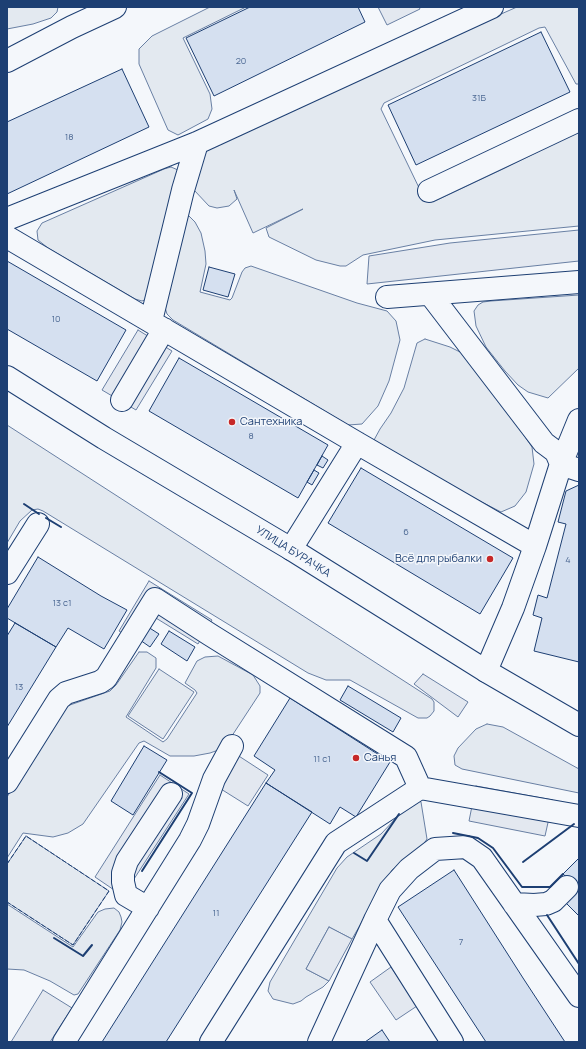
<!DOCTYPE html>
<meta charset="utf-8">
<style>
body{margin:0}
#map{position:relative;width:586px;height:1049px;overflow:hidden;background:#f4f7fb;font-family:Manrope,sans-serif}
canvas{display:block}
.frame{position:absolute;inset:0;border:8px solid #1d3f73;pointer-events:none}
</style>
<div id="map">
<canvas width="586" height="1049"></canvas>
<div class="frame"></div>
</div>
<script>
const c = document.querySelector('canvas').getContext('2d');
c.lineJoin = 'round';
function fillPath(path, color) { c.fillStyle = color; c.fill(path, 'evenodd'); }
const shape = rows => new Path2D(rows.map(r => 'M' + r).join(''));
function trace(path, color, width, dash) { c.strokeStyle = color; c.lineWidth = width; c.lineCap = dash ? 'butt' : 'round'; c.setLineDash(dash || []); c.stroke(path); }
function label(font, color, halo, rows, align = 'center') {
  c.font = font + ' Manrope,sans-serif'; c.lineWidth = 3; c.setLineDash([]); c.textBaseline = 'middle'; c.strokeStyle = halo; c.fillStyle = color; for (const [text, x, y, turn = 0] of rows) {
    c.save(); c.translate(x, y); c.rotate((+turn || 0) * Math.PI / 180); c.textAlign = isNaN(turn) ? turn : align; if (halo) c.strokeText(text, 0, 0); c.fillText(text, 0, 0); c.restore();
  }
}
const green = shape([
 [7,7,58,7,57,12,51,18,33,24,7,29,7,7],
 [210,7,246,7,183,38,210,94,212,109,208,119,178,135,168,130,139,64,139,49,152,36,210,7],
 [517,7,579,7,579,84,576,84,545,27,539,28,384,103,381,109,423,196,433,202,505,168,579,131,579,226,435,240,363,255,346,266,340,266,316,260,269,237,266,228,303,209,253,233,234,190,237,199,229,206,217,208,209,206,194,190,200,152,336,87,517,7],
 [171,167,178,170,150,298,142,301,135,299,48,248,38,240,37,231,42,223,164,169,171,167],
 [184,215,189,216,195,222,201,233,205,251,206,264,200,292,230,300,232,298,242,272,245,268,251,266,357,303,387,311,396,321,400,340,389,381,378,406,362,424,348,425,173,320,167,314,163,301,184,215],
 [579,295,579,368,548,398,528,392,518,385,505,371,486,347,476,326,474,311,478,305,483,302,491,301,579,295],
 [425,339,450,347,460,352,469,361,486,380,532,447,534,464,526,492,515,506,501,512,379,449,374,440,380,429,391,413,404,388,417,343,425,339],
 [7,425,432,699,434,702,434,711,430,716,427,718,418,718,350,680,326,680,308,673,43,511,38,509,32,510,20,521,7,543,7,425],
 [139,652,147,652,156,658,156,668,126,717,163,742,167,739,197,693,195,690,185,683,197,661,205,657,218,656,253,675,260,686,260,693,224,748,210,753,194,756,170,756,144,741,139,743,83,824,68,833,53,837,23,833,7,858,7,797,59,714,67,706,110,691,116,685,139,652],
 [159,669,194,692,163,739,128,716,159,669],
 [487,724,503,727,579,769,579,793,462,769,455,765,454,756,458,748,476,729,487,724],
 [417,799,421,802,427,839,423,845,392,870,352,939,329,927,306,969,329,981,323,987,306,997,301,1001,293,1004,273,999,268,991,270,982,337,868,347,857,381,834,413,800,417,799],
 [26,836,109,891,73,945,7,902,7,864,26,836],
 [7,904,73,947,98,912,105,909,114,908,119,912,121,917,122,922,120,930,78,994,74,995,50,981,24,970,7,969,7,904]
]);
const parking = shape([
 [378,7,419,7,420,9,387,25,378,7],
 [579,230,579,261,367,284,369,256,450,243,579,230],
 [138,330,172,351,136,410,102,390,138,330],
 [149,581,212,620,198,644,151,615,135,641,119,631,149,581],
 [423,674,468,702,458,717,414,684,423,674],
 [225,747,268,775,248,806,205,779,225,747],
 [160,775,189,794,123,896,95,877,160,775],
 [476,786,553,800,545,836,469,821,476,786],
 [329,927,352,939,329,981,306,969,329,927],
 [391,967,417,1006,396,1020,370,982,391,967],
 [43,990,72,1008,50,1042,11,1042,43,990]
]);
const building = shape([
 [250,7,358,7,365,22,214,96,186,38,250,7],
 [541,32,570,92,416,165,388,105,541,32],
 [122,69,149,127,7,194,7,122,122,69],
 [7,261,126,330,97,381,7,329,7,261],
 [209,267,235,274,228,297,203,290,209,267],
 [179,358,328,445,298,498,149,411,179,358],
 [322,456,328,460,323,468,317,465,322,456],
 [361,468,513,558,480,614,328,523,361,468],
 [314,470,319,473,312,485,307,482,314,470],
 [579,485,579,662,534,651,542,618,533,615,538,595,547,598,566,524,558,522,566,491,579,485],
 [38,557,101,596,127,610,104,649,68,628,56,647,7,618,7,609,38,557],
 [15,623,56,647,7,727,7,636,15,623],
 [148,627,159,634,150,647,140,640,148,627],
 [169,631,195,647,187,661,161,644,169,631],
 [348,686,401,718,393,732,340,700,348,686],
 [290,698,390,762,356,817,340,807,330,824,266,783,275,770,254,756,290,698],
 [144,746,167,760,133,815,111,801,144,746],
 [266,783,312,812,166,1042,102,1042,266,783],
 [579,858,579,916,565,902,579,888,563,874,579,858],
 [454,870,523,978,565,1042,486,1042,398,907,454,870],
 [382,1030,390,1042,365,1042,382,1030]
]);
const minor = shape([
 [429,191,579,120],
 [7,219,197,143,492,7],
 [7,237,357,443,535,546],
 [430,294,544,443,556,452,561,464,535,546,513,608,486,671],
 [387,297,579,282],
 [151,321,183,190,197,143],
 [122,400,164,329],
 [579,420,561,464,579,470],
 [291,549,357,443],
 [7,573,38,524],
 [7,782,59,699,66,693,100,682,106,678,155,599,209,634,406,757,420,788],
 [514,904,534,905,546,904,553,901,567,887],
 [148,908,126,895,123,882,123,873,127,861,171,794],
 [375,920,452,1042],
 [64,1042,190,840,198,824,214,779,232,746],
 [211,1042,336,843,420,788,579,816],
 [319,1042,375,920,390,890,409,869,435,849,466,847,482,858,579,996]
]);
const major = shape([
 [7,61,72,27,115,7],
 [7,377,104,438,291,549,486,671,579,725]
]);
const fence = shape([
 [7,864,26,836,109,891,73,945,7,902]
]);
const wall = shape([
 [24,504,39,514],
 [46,518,61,527],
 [453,833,478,838,493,848,522,887,550,887,563,874],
 [354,853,367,861,399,814],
 [523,862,574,824],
 [142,871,192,793,159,772],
 [547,915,579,964],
 [54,938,83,956,92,945]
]);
const markers = [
 [232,422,4,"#c62828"],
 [490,559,4,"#c62828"],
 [356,758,4,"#c62828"]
];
const numberNames = [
 ["20",241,61],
 ["31Б",479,98],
 ["18",69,137],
 ["10",56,319],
 ["8",251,436],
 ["6",406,532],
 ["4",568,560],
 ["13 с1",62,603],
 ["13",19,687],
 ["11 с1",322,759],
 ["11",216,913],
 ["7",461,942]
];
const poiNames = [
 ["Сантехника",240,422],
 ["Всё для рыбалки",482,559,"right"],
 ["Санья",364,758]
];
const streetNames = [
 ["УЛИЦА БУРАЧКА",293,552,32]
];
fillPath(green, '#e3e9f0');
trace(green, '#687fa3', 1);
fillPath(parking, '#e3e8f0');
trace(parking, '#687fa3', 1);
fillPath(building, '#d5e0f0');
trace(building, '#1d3f73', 1);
trace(minor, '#1d3f73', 24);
trace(major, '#1d3f73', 24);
trace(minor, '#f4f7fb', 22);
trace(major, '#f4f7fb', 22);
trace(fence, '#1d3f73', 1, [5, 2]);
trace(wall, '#1d3f73', 2);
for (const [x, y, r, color] of markers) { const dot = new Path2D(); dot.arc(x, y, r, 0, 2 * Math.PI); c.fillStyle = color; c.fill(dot); trace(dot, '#f4f7fb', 1.5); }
label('9px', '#4b6792', null, numberNames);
label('11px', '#1d3f73', '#f4f7fb', poiNames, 'left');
label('11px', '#1d3f73', '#f4f7fb', streetNames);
</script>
